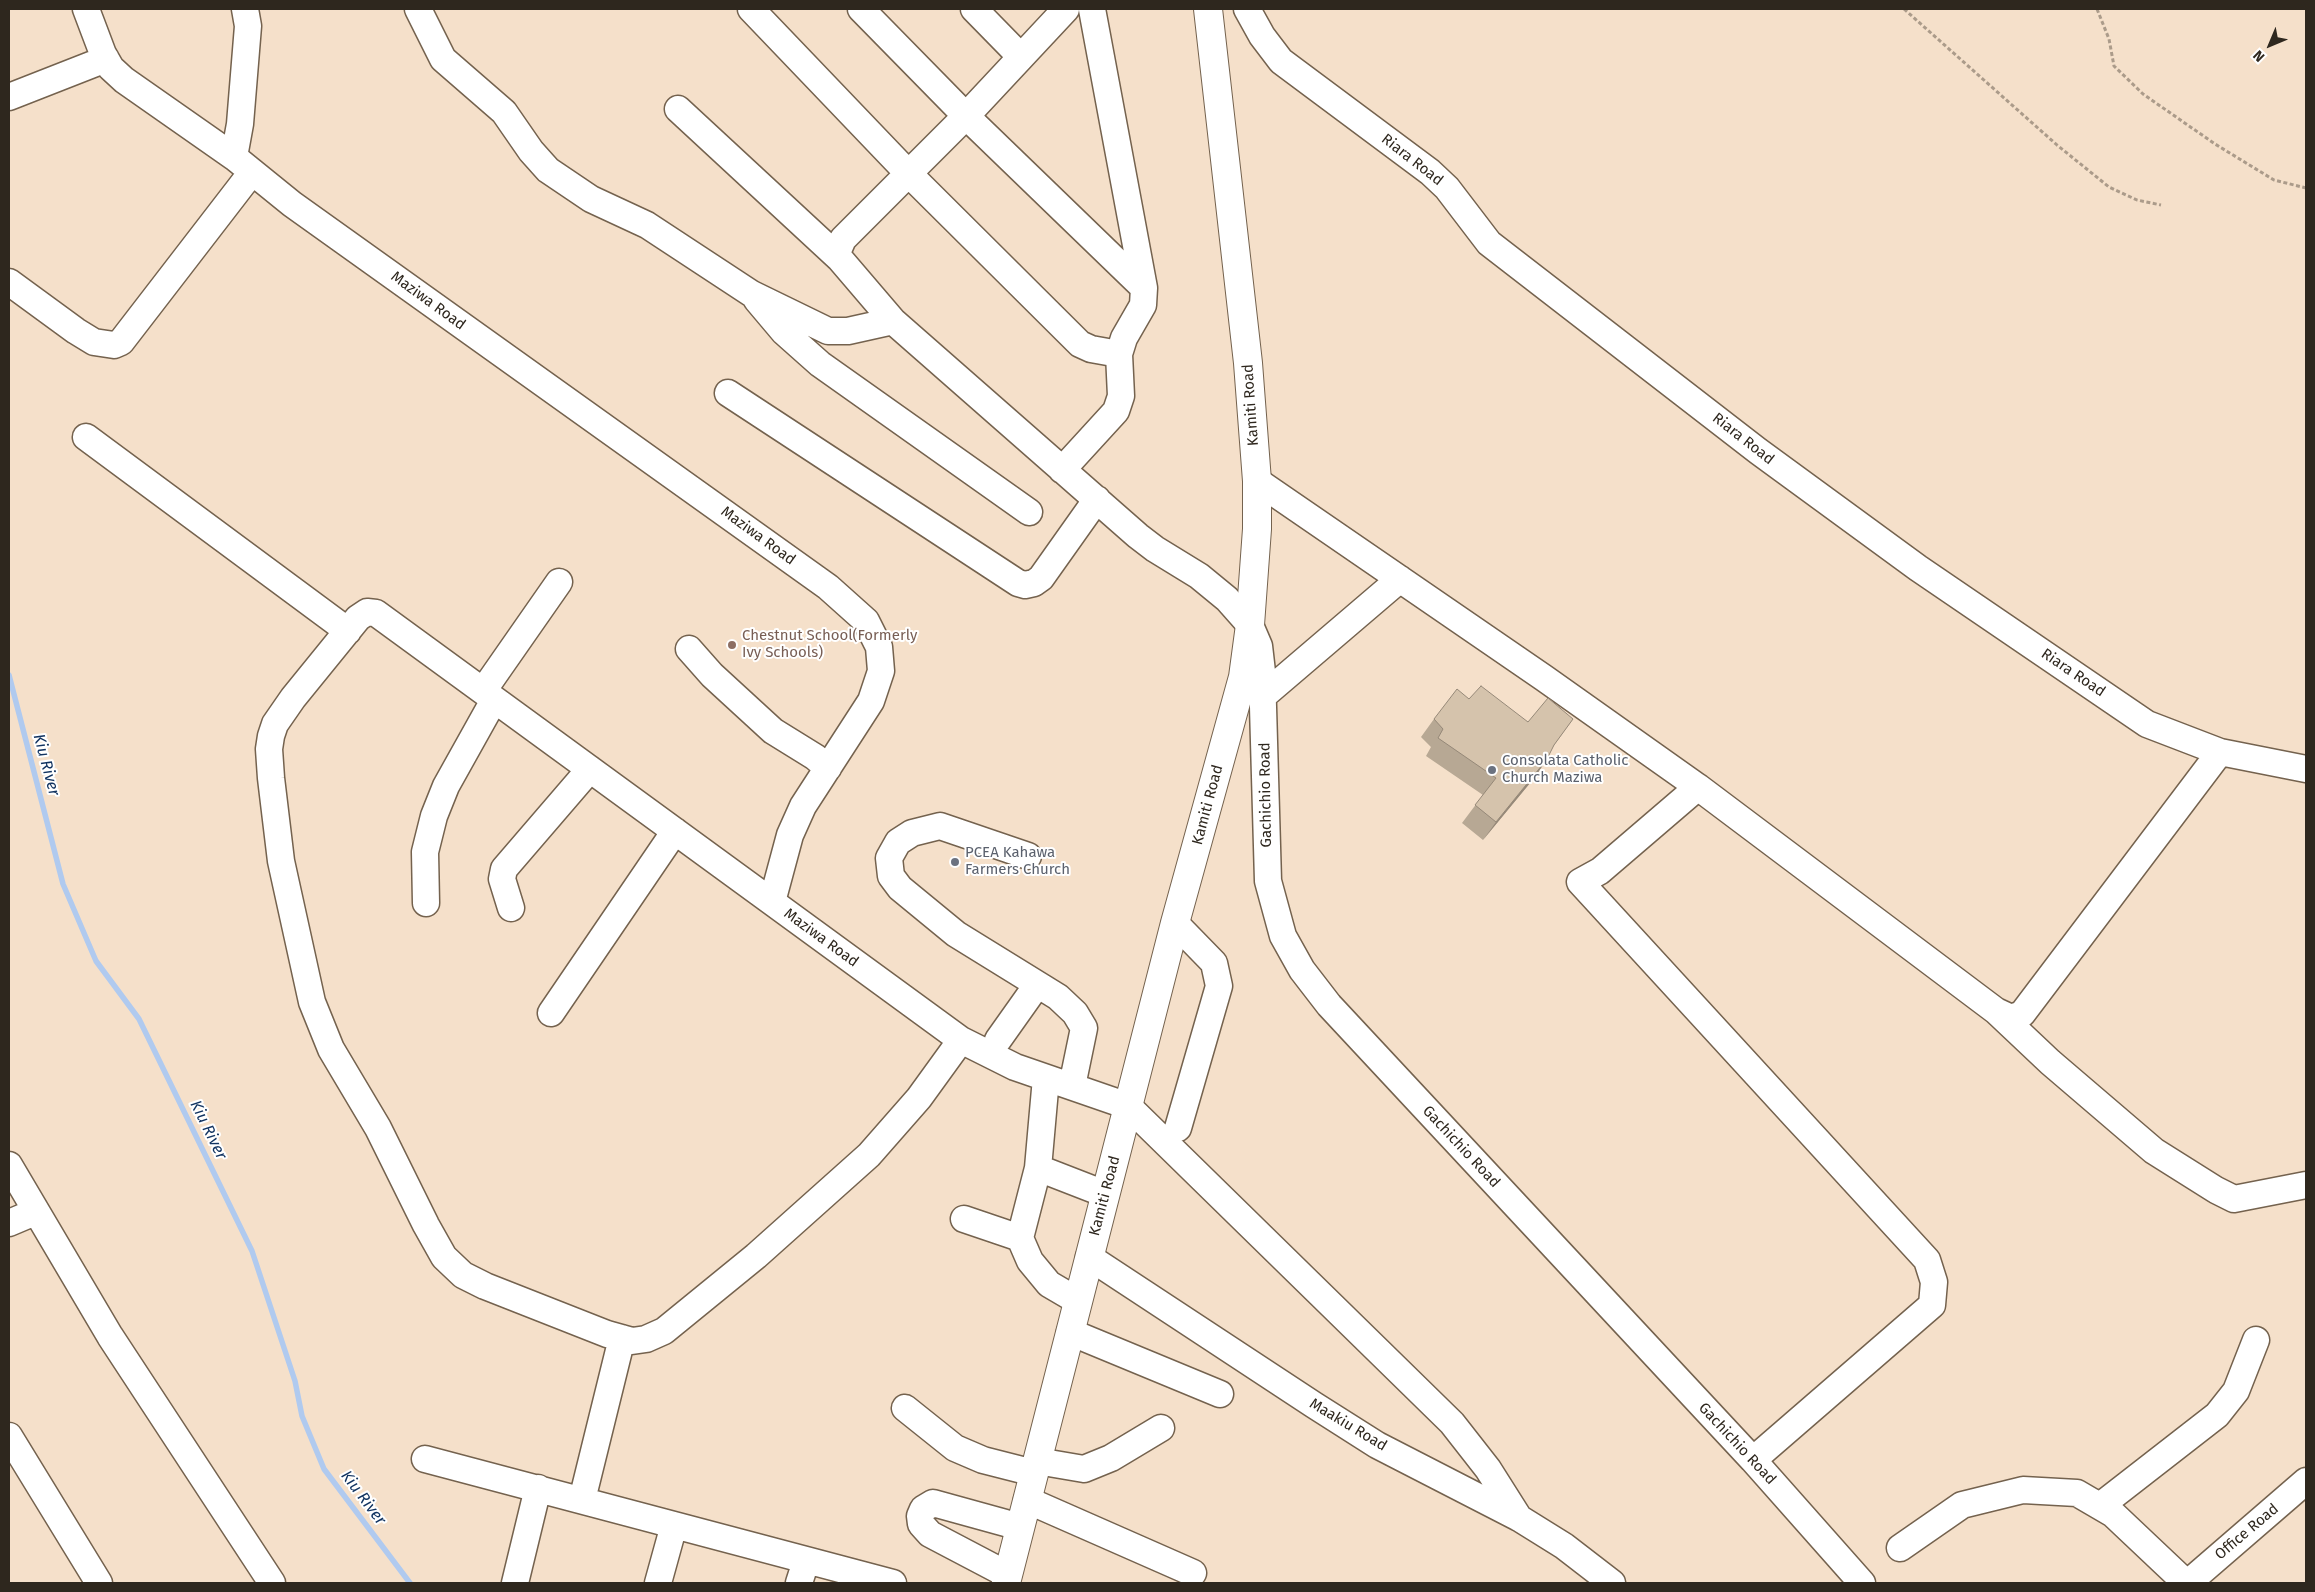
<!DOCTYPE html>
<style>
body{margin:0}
#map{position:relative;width:2315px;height:1592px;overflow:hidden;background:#f5e0ca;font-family:"Fira Sans",sans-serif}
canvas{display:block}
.frame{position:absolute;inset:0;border:10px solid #2e271e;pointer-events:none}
.north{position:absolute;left:2245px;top:20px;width:50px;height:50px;-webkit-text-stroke:4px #fff;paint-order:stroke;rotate:225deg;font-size:14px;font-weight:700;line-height:20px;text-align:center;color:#2e271e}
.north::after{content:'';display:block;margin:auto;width:18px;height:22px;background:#2e271e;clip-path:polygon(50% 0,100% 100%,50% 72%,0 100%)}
</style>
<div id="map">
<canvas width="2315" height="1592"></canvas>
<div class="frame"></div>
<div class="north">N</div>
</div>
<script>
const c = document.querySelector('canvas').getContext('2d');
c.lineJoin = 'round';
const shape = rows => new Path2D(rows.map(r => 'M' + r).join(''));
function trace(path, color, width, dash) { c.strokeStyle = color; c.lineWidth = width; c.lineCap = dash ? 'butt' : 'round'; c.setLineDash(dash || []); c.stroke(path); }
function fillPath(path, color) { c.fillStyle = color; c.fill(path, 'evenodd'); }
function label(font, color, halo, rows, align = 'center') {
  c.font = font + ' "Fira Sans",sans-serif'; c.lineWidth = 4; c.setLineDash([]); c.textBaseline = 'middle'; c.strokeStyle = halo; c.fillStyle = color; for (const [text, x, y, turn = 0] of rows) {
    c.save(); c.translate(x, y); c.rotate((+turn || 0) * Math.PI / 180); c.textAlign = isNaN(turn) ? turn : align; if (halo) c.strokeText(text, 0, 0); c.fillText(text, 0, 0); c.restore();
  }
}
const stream = shape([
 [9,675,63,884,96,961,139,1019,252,1251,295,1381,302,1416,324,1469,410,1583]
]);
const path = shape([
 [1904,9,2057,145,2109,187,2137,200,2161,205],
 [2097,9,2109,39,2114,66,2143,94,2215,144,2274,180,2306,188]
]);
const minor = shape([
 [86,9,103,54,111,68,124,80,234,157,292,204,828,587,866,621,879,647,881,671,871,701,803,806,790,835,772,902,961,1040,1015,1067,1128,1106,1452,1423,1488,1469,1519,1518],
 [418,9,443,59,504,112,531,151,548,170,591,199,647,225,752,294,828,331,848,331,893,321],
 [751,9,908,173,1080,344,1091,349,1119,354,1124,338,1143,305,1144,288,1092,9],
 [861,9,966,116,1144,288],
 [974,9,1021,57],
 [1066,9,966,116,843,239,837,253,840,259,893,321,1138,536,1155,549,1199,576,1227,599,1250,625,1259,646,1262,672,1268,881,1283,936,1302,970,1329,1005,1753,1460,1862,1583],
 [1247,9,1262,36,1281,61,1430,172,1447,188,1489,243,1758,451,1918,568,2147,724,2220,752,2306,769],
 [9,97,106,59],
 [678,109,840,259],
 [234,157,240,124,248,26,245,9],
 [9,282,76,331,94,342,114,345,121,342,252,172],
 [757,300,784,332,820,364,1029,512],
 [728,393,1018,583,1025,585,1034,583,1041,578,1097,499],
 [86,437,348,631],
 [1062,470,1116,411,1121,396,1119,354],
 [1257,481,1544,678,1698,787,1996,1011,2011,1018,2022,1014,2220,752],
 [689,649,712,675,773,731,815,757,828,768],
 [483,691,559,582],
 [1263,696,1400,579],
 [1698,787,1600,871,1580,882,1927,1260,1934,1282,1932,1305,1753,1460],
 [1028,856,940,826,912,833,898,842,889,858,891,876,900,888,956,934,1058,997,1075,1013,1084,1028,1072,1086],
 [772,902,376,613,367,612,358,618,293,698,275,724,271,736,269,749,271,778,281,861,312,1002,331,1049,378,1128,426,1225,444,1257,463,1275,485,1286,607,1334,632,1341,646,1339,664,1331,756,1256,869,1155,919,1098,961,1040],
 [426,903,425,852,434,816,446,786,494,700],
 [511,908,502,879,504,869,590,769],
 [1175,923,1214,963,1219,986,1178,1128],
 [1996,1011,2050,1062,2154,1151,2216,1190,2234,1199,2306,1185],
 [551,1013,675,831],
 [998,1040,1037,985],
 [1046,1078,1038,1168,1020,1238,1030,1261,1049,1284,1078,1301],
 [9,1165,110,1336,272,1583],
 [1038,1168,1105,1194],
 [964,1219,1020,1238],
 [9,1223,35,1212],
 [1089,1257,1314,1405,1377,1445,1519,1518,1564,1546,1612,1583],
 [1070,1332,1220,1394],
 [905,1408,955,1448,983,1460,1034,1473],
 [9,1436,99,1583],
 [425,1459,893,1583],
 [1037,1461,1084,1469,1111,1458,1161,1428],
 [582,1500,622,1338],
 [1027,1500,1193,1573],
 [2100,1506,2217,1415,2236,1391,2256,1340],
 [1900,1548,1962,1505,2023,1490,2077,1493,2113,1514,2186,1583],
 [1008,1575,930,1534,921,1524,920,1516,923,1509,933,1503,1020,1527],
 [515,1583,538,1488],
 [658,1583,674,1525],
 [799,1583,806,1561],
 [2188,1583,2306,1481]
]);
const major = shape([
 [1006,1583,1175,923,1243,677,1250,625,1257,529,1257,481,1248,363,1208,9]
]);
const wall = shape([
 [1469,699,1528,722,1573,719,1552,748,1547,759,1535,777,1483,840,1462,823,1483,795,1426,756,1431,747,1421,737,1434,719]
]);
const shadedWall = shape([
 [1547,759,1535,777,1483,840,1496,822]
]);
const building = shape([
 [1481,686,1528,722,1548,698,1573,719,1554,745,1547,759,1496,822,1475,805,1496,778,1438,738,1443,729,1434,719,1457,689,1469,699,1481,686]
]);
const markers = [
 [732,645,5,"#8d6e63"],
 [1492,770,5,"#6b7280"],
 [955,862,5,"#6b7280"]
];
const streetNames = [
 ["Riara Road",1412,160,38],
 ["Maziwa Road",428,301,36],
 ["Kamiti Road",1251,405,-94],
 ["Riara Road",1743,439,38],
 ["Maziwa Road",758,536,36],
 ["Riara Road",2073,673,34],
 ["Gachichio Road",1266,795,-91],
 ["Kamiti Road",1208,805,-75],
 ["Maziwa Road",821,938,36],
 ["Gachichio Road",1461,1147,47],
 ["Kamiti Road",1105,1196,-75],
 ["Maakiu Road",1348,1425,31],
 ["Gachichio Road",1737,1444,47],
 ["Office Road",2247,1532,-40]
];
const educationNames = [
 ["Chestnut School(Formerly",742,636],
 ["Ivy Schools)",742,653]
];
const worshipNames = [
 ["Consolata Catholic",1502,761],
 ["Church Maziwa",1502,778],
 ["PCEA Kahawa",965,853],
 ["Farmers Church",965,870]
];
const waterNames = [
 ["Kiu River",46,765,75],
 ["Kiu River",208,1130,64],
 ["Kiu River",363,1498,53]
];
trace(stream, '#b0caef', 5.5);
trace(minor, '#74624e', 29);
trace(major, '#74624e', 30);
trace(path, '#ab9b8a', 3, [4, 2.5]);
trace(minor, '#fff', 26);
trace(major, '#fff', 28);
fillPath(wall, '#b7a894');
fillPath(shadedWall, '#958878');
fillPath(building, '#d5c3ac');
trace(building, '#958878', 1);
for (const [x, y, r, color] of markers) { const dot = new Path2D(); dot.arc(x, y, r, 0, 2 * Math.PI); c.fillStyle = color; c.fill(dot); trace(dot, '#fff', 2); }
label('15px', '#2e271e', '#fff', streetNames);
label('15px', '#785e54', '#fff', educationNames, 'left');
label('15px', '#5b616d', '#fff', worshipNames, 'left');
label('italic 16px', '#123461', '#fff', waterNames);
</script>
